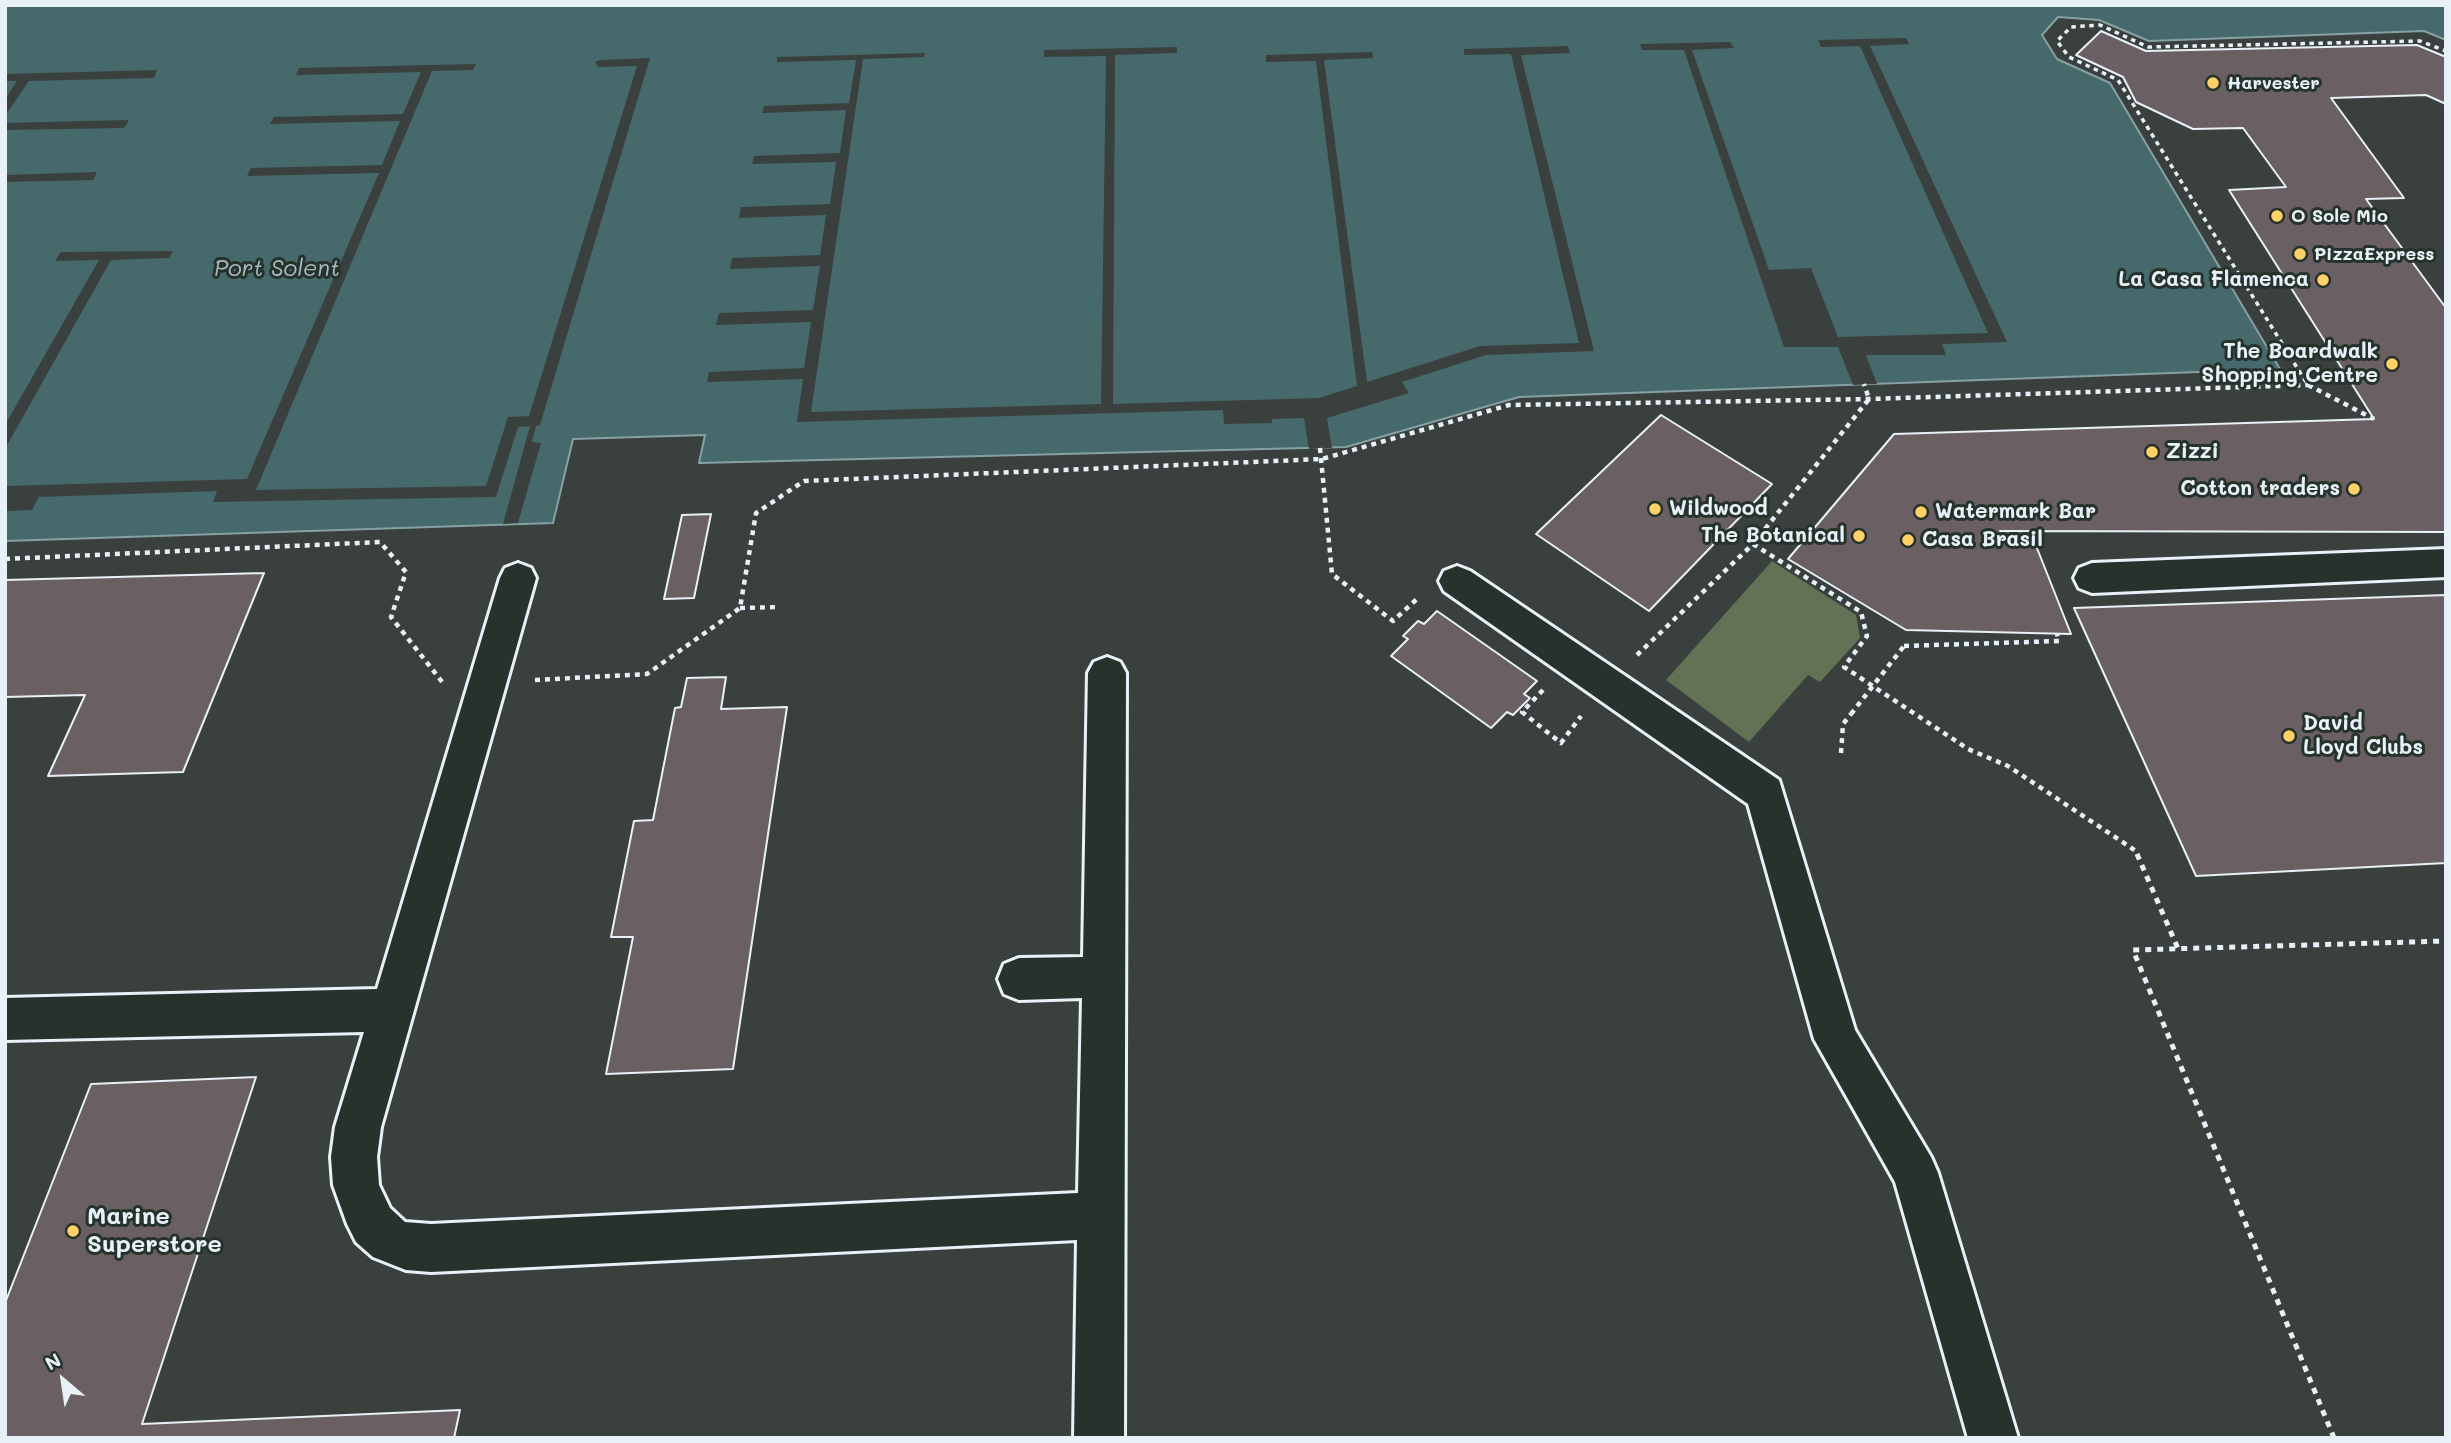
<!DOCTYPE html>
<style>
body{margin:0}
#map{position:relative;width:2451px;height:1443px;overflow:hidden;background:#3a403d;font-family:Mali,sans-serif}
canvas{display:block}
.frame{position:absolute;inset:0;border:7px solid #e8f1f8;pointer-events:none}
.north{position:absolute;left:28px;top:1345px;width:70px;height:70px;-webkit-text-stroke:5px #26332d;paint-order:stroke;rotate:331deg;font-size:19px;font-weight:700;line-height:28px;text-align:center;color:#e8f1f8}
.north::after{content:'';display:block;margin:auto;width:24px;height:32px;background:#e8f1f8;clip-path:polygon(50% 0,100% 100%,50% 72%,0 100%)}
</style>
<div id="map">
<canvas width="2451" height="1443"></canvas>
<div class="frame"></div>
<div class="north">N</div>
</div>
<script>
const c = document.querySelector('canvas').getContext('2d');
c.lineJoin = 'round';
function fillPath(path, color) { c.fillStyle = color; c.fill(path, 'evenodd'); }
const shape = rows => new Path2D(rows.map(r => 'M' + r).join(''));
function trace(path, color, width, dash) { c.strokeStyle = color; c.lineWidth = width; c.lineCap = dash ? 'butt' : 'round'; c.setLineDash(dash || []); c.stroke(path); }
function label(font, color, halo, rows, align = 'center') {
  c.font = font + ' Mali,sans-serif'; c.lineWidth = 6; c.setLineDash([]); c.textBaseline = 'middle'; c.strokeStyle = halo; c.fillStyle = color; for (const [text, x, y, turn = 0] of rows) {
    c.save(); c.translate(x, y); c.rotate((+turn || 0) * Math.PI / 180); c.textAlign = isNaN(turn) ? turn : align; if (halo) c.strokeText(text, 0, 0); c.fillText(text, 0, 0); c.restore();
  }
}
const green = shape([
 [1772,561,1856,615,1860,638,1820,682,1808,675,1749,742,1666,680]
]);
const water = shape([
 [5,5,2446,5,2446,40,2424,31,2149,41,2099,20,2058,17,2042,35,2057,59,2110,83,2280,369,1519,397,1346,447,699,463,705,435,573,439,553,523,5,541,5,5]
]);
const pier = shape([
 [1906,38,1909,44,1870,46,2007,342,1942,344,1946,355,1866,355,1877,384,1853,385,1838,347,1784,347,1684,50,1642,50,1640,44,1730,42,1734,48,1692,50,1769,270,1811,268,1838,337,1988,333,1860,46,1821,47,1818,40],
 [1568,46,1570,53,1521,55,1594,351,1486,355,1402,382,1409,393,1327,418,1332,448,1309,449,1304,418,1272,419,1272,423,1224,424,1223,410,797,422,803,379,707,382,709,372,804,368,811,322,716,325,719,313,813,310,820,266,730,269,732,258,820,255,826,215,739,218,741,207,830,204,836,162,752,164,754,156,840,153,846,110,762,113,764,106,849,103,856,60,777,62,777,57,925,53,924,57,863,59,811,412,1101,404,1106,56,1044,57,1044,50,1177,47,1177,53,1115,55,1113,404,1319,398,1357,386,1316,61,1266,62,1266,55,1372,52,1373,58,1324,60,1367,382,1480,346,1579,343,1511,54,1464,55,1464,49],
 [650,58,540,425,536,426,532,442,541,443,518,523,503,524,530,426,518,427,496,497,213,502,217,491,39,497,32,510,5,511,5,486,247,479,379,173,247,176,251,168,382,165,400,121,270,124,274,117,403,114,421,72,296,75,299,68,476,64,473,70,432,71,256,490,486,486,508,417,529,416,637,66,598,67,595,62,600,60],
 [157,70,154,78,29,81,5,116,5,99,17,81,5,81,5,74],
 [129,120,124,128,5,130,5,123],
 [97,172,93,180,5,182,5,175],
 [173,251,169,258,111,260,5,449,5,425,99,260,55,261,61,252]
]);
const building = shape([
 [2101,31,2146,51,2417,45,2446,57,2446,104,2426,95,2331,98,2404,198,2366,199,2446,308,2446,532,2000,531,2003,537,2033,538,2071,634,1906,630,1788,559,1894,434,2374,419,2229,190,2286,187,2243,128,2193,129,2136,102,2123,77,2076,55,2101,31],
 [1661,415,1772,484,1649,611,1536,534,1661,415],
 [711,514,694,598,664,599,682,515,711,514],
 [264,573,183,772,48,776,85,695,5,697,5,580,264,573],
 [2446,595,2446,863,2196,876,2074,608,2446,595],
 [1437,611,1537,681,1524,694,1530,698,1513,715,1507,712,1491,728,1391,656,1408,639,1403,636,1418,621,1424,624,1437,611],
 [726,677,721,709,787,707,733,1069,606,1074,633,937,611,937,634,821,653,820,675,708,681,707,687,678,726,677],
 [256,1077,142,1424,460,1410,454,1438,5,1438,5,1303,91,1084,256,1077]
]);
const pathFar2 = shape([
 [2306,382,2118,80,2069,57,2057,41,2071,27,2100,25,2148,47,2420,41,2446,51]
]);
const pathFar1 = shape([
 [2308,385,2374,419],
 [1320,448,1332,574,1393,621,1418,598],
 [1753,544,1861,612,1867,636,1844,667,1968,749,2008,766,2136,851,2138,856],
 [5,559,380,542,406,572,391,617,443,683],
 [740,608,780,607],
 [1904,646,2059,641,2057,634],
 [1637,655,1753,544,1869,399,1864,384],
 [535,680,647,674,740,608,756,513,804,481,1322,459,1509,405,1869,399,2308,385,2305,380],
 [1543,690,1522,712,1561,743,1581,716],
 [1841,753,1843,724,1851,714]
]);
const path = shape([
 [2137,854,2179,951],
 [2334,1438,2133,950,2446,941]
]);
const minor = shape([
 [2446,549,2446,577,2092,593,2079,588,2074,578,2079,568,2092,563,2446,549],
 [518,563,531,568,536,578,381,1127,377,1157,379,1185,390,1208,405,1222,431,1224,1078,1193,1082,998,1019,1000,1004,994,998,979,1004,964,1019,958,1083,957,1088,673,1094,662,1107,657,1120,662,1126,673,1124,1438,1074,1438,1077,1240,431,1272,406,1270,373,1257,356,1242,347,1224,333,1185,331,1157,335,1127,364,1032,5,1040,5,998,377,989,500,578,505,568,518,563],
 [1457,566,1470,571,1779,780,1855,1030,1931,1157,1938,1173,2018,1438,1968,1438,1895,1182,1814,1039,1748,804,1444,591,1439,581,1444,571,1457,566]
]);
const pathBridge = shape([
 [1851,714,1904,646]
]);
const markers = [
 [2213,83,7,"#ffd166"],
 [2277,216,7,"#ffd166"],
 [2300,254,7,"#ffd166"],
 [2323,280,7,"#ffd166"],
 [2392,364,7,"#ffd166"],
 [2152,452,7,"#ffd166"],
 [2354,489,7,"#ffd166"],
 [1655,509,7,"#ffd166"],
 [1921,512,7,"#ffd166"],
 [1859,536,7,"#ffd166"],
 [1908,540,7,"#ffd166"],
 [2289,736,7,"#ffd166"],
 [73,1231,7,"#ffd166"]
];
const farPoinames = [
 ["Harvester",2227,83],
 ["O Sole Mio",2291,216],
 ["PizzaExpress",2314,254]
];
const poiNames = [
 ["La Casa Flamenca",2309,280,"right"],
 ["The Boardwalk",2378,352,"right"],
 ["Shopping Centre",2378,376,"right"],
 ["Zizzi",2166,452],
 ["Cotton traders",2340,489,"right"],
 ["Wildwood",1669,509],
 ["Watermark Bar",1935,512],
 ["The Botanical",1845,536,"right"],
 ["Casa Brasil",1922,540],
 ["David",2303,724],
 ["Lloyd Clubs",2303,748]
];
const waterNames = [
 ["Port Solent",277,269]
];
const nearPoinames = [
 ["Marine",87,1217],
 ["Superstore",87,1245]
];
fillPath(green, '#627255');
fillPath(water, '#466a6c');
trace(water, '#87a0a4', 2);
fillPath(pier, '#3a403d');
fillPath(building, '#6a5f62');
trace(building, '#e8f1f8', 2);
trace(minor, '#e8f1f8', 6);
trace(pathFar2, '#e8f1f8', 3.5, [4.5, 4.5]);
trace(pathFar1, '#e8f1f8', 4.5, [5, 5]);
trace(path, '#e8f1f8', 5, [6, 6]);
fillPath(minor, '#26332d');
trace(pathBridge, '#e8f1f8', 4.5, [5, 5]);
for (const [x, y, r, color] of markers) { const dot = new Path2D(); dot.arc(x, y, r, 0, 2 * Math.PI); c.fillStyle = color; c.fill(dot); trace(dot, '#26332d', 2.5); }
label('bold 18px', '#e8f1f8', '#26332d', farPoinames, 'left');
label('bold 21px', '#e8f1f8', '#26332d', poiNames, 'left');
label('italic 23px', '#a7bbc0', '#26332d', waterNames);
label('bold 24px', '#e8f1f8', '#26332d', nearPoinames, 'left');
</script>
